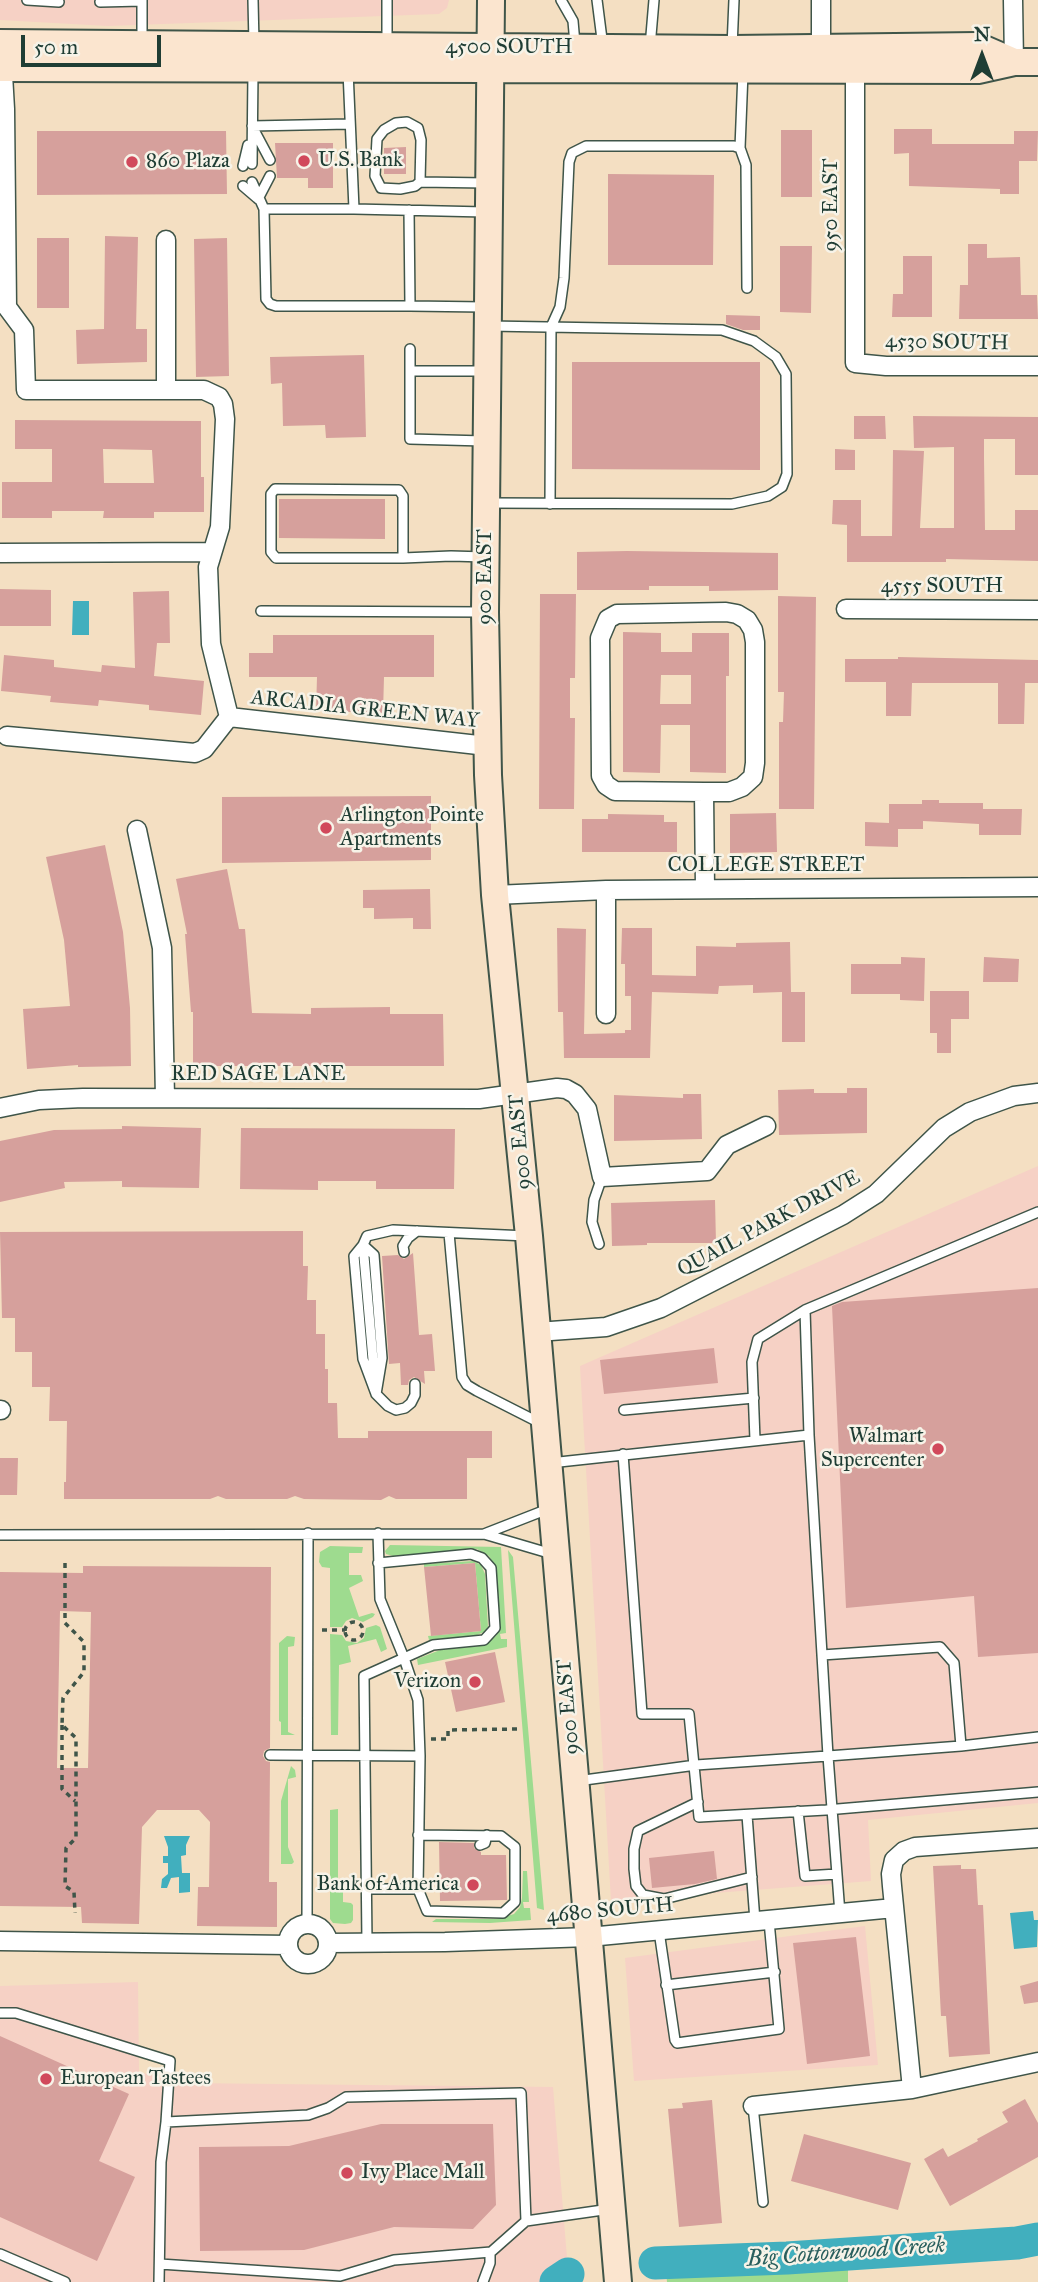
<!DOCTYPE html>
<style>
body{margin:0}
#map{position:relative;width:1038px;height:2282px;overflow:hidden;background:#f4dfc2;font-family:"IM FELL Great Primer",serif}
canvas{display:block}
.north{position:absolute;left:947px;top:21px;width:70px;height:70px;-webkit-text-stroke:5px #f7f3e8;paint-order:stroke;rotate:0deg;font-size:19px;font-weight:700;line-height:28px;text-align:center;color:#1f3d34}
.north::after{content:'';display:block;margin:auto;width:24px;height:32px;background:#1f3d34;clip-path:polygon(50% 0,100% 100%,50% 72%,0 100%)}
.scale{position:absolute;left:21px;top:35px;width:140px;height:32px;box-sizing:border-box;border:4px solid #1f3d34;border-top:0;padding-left:9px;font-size:21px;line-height:24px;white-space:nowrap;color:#1f3d34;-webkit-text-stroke:5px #f7f3e8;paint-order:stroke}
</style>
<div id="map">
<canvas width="1038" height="2282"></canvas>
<div class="north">N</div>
<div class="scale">50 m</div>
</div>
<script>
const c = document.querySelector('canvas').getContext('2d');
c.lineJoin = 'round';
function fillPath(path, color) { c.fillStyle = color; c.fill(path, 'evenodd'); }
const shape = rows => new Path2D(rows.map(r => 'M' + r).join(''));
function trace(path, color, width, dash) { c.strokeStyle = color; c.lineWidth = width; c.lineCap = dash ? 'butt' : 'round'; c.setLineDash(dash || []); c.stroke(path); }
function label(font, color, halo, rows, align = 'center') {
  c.font = font + ' "IM FELL Great Primer",serif'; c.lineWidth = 5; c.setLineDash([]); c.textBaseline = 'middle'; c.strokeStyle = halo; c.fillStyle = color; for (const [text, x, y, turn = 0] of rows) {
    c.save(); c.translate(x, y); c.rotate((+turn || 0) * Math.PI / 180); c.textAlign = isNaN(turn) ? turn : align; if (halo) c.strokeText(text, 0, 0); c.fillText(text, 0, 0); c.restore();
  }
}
const built = shape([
 [0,0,449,0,447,8,439,14,108,26,0,20],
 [1038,1166,1038,1803,868,1820,871,1881,611,1901,580,1366],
 [865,1926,878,2065,634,2081,625,1958],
 [138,1982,139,2072,184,2083,553,2087,569,2282,0,2282,0,1986]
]);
const green = shape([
 [390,1545,501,1547,506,1633,500,1634,501,1639,507,1639,507,1647,418,1665,417,1659,440,1650,480,1646,496,1636,500,1621,496,1569,489,1556,477,1549,393,1556,386,1554,385,1551],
 [330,1546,363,1547,362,1553,349,1553,349,1575,361,1575,363,1581,349,1588,359,1617,372,1613,375,1614,373,1617,363,1622,352,1618,346,1621,342,1627,330,1627,330,1568,322,1567,319,1562,320,1552],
 [508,1550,513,1557,544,1910,537,1908],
 [473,1561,481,1565,485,1574,488,1627,484,1632,477,1635,429,1640,428,1636,481,1631,475,1563,424,1567,424,1564],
 [376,1625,380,1627,387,1649,381,1652,376,1639,348,1646,351,1662,339,1665,338,1735,331,1735,330,1634,342,1635,346,1641,357,1643,364,1638,366,1628],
 [287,1636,295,1637,294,1646,288,1647,288,1732,295,1735,281,1735,281,1722,279,1721,279,1643],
 [291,1766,295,1770,296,1777,288,1779,288,1847,294,1862,292,1864,281,1864,281,1801],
 [338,1809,338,1879,351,1880,354,1884,343,1886,343,1902,351,1903,353,1905,353,1920,351,1923,345,1924,333,1923,330,1919,330,1810],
 [523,1871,527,1871,529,1902,523,1902,524,1908,530,1908,531,1920,490,1923,432,1922,436,1919,497,1919,514,1914,520,1907,522,1898],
 [848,2256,848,2282,667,2282,665,2260]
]);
const water = shape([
 [73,601,89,601,89,635,72,635],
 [164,1836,190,1836,186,1845,186,1855,181,1856,182,1873,190,1873,190,1892,179,1893,179,1877,171,1878,167,1888,161,1888,162,1879,168,1874,168,1863,163,1863,163,1856,168,1856,168,1847],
 [1033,1911,1034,1920,1038,1920,1037,1947,1014,1949,1010,1913]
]);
const river = shape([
 [655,2263,787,2258,1017,2243,1038,2239],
 [556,2282,568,2274]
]);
const building = shape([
 [894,129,932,129,932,144,1014,144,1014,131,1038,131,1037,161,1019,161,1019,194,1000,194,1000,189,909,186,909,153,894,154],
 [781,130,812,130,812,197,781,197],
 [37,131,226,131,227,194,37,195],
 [275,143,333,143,333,188,308,188,308,178,277,178],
 [406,147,406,174,384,174,384,148],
 [608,174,714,175,713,265,608,265],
 [105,236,138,237,136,329,147,329,147,362,77,364,76,330,104,329],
 [37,238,69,238,69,308,37,308],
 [227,238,229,376,196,377,194,239],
 [968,244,987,244,987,258,1020,257,1021,295,1037,295,1038,319,959,319,960,285,968,285],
 [780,246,812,246,811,313,780,312],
 [903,256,932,256,932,317,892,317,893,294,903,294],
 [726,315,760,316,760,330,743,330,726,324],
 [364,355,366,437,326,438,325,425,283,426,282,383,271,384,270,357],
 [572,362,760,362,760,470,572,469],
 [854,416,885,416,886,439,854,439],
 [913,416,1038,417,1038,475,1015,475,1015,439,984,439,984,458,985,530,1015,530,1015,510,1038,510,1038,561,946,559,946,562,847,562,847,525,832,524,833,500,861,500,861,536,892,536,893,450,924,451,920,528,954,528,954,447,914,448],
 [15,420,201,421,201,477,204,477,204,512,154,512,154,518,103,518,104,511,52,511,52,518,2,518,2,482,52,482,52,449,15,449],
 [103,449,152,450,154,483,104,483],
 [835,449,855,450,855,470,835,470],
 [279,499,385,499,385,539,279,538],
 [627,551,778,553,778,590,709,591,709,586,649,586,649,590,577,590,577,552],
 [0,589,51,590,51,626,0,626],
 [169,591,170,643,157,643,154,676,204,681,201,715,149,710,149,705,99,700,98,706,50,702,51,696,1,691,4,655,54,660,54,667,101,672,102,665,135,668,133,592],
 [540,594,576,594,575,678,570,678,570,718,575,718,574,809,539,809],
 [778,596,816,597,814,809,779,809,779,722,783,722,784,692,778,692],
 [623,632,661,633,661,652,692,652,692,633,729,633,729,676,726,676,726,773,690,772,690,725,661,725,660,773,623,772],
 [661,675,691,675,691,704,660,704],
 [273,635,434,635,434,677,384,677,383,713,316,711,317,677,249,677,249,653,273,653],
 [898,657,1038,660,1038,683,1025,683,1024,724,998,724,998,683,912,683,911,716,886,716,886,682,845,682,845,659,898,659],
 [431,796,431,860,222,863,222,797],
 [922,800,939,800,939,803,983,803,983,809,1022,809,1021,835,979,835,979,824,923,821,923,829,898,829,898,847,865,846,865,822,889,823,889,804,922,804],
 [776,813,777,852,730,853,730,814],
 [608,814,664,815,664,822,677,822,677,852,582,852,582,819,608,819],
 [105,845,123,932,130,1008,131,1066,78,1067,78,1065,27,1069,23,1009,70,1006,64,940,46,857],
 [227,869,239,929,245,929,252,1013,311,1014,311,1008,390,1007,390,1014,443,1014,444,1066,193,1066,193,1012,191,1012,185,934,187,934,176,879],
 [430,889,431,929,413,929,413,918,374,919,374,908,363,908,363,890],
 [557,928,586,929,584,1034,625,1033,625,1030,631,1030,631,996,625,996,625,964,621,964,622,928,652,928,652,975,696,976,696,946,736,947,736,943,790,942,791,992,805,992,805,1042,782,1042,782,992,753,993,753,985,719,986,718,994,652,992,650,1058,564,1058,563,1012,558,1012],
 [901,957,925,958,924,1001,900,1000,900,994,851,994,851,964,901,964],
 [984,957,1019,959,1018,982,983,982],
 [930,991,969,991,969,1019,951,1019,951,1053,937,1053,937,1033,930,1033],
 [847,1088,867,1088,867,1133,779,1135,778,1090,814,1089,814,1093,847,1093],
 [683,1094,701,1094,702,1139,614,1141,614,1095,683,1098],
 [122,1126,201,1128,199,1188,122,1187,122,1181,64,1182,65,1188,0,1202,0,1141,54,1130,122,1129],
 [241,1128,455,1129,454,1189,376,1189,376,1181,318,1181,318,1190,240,1189],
 [715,1200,716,1243,647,1243,647,1245,612,1246,611,1203],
 [303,1231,303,1266,308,1266,307,1300,316,1300,316,1334,325,1334,325,1369,328,1369,328,1403,337,1403,338,1438,368,1438,368,1431,492,1431,492,1458,467,1458,467,1499,396,1499,389,1496,381,1500,304,1499,295,1496,287,1499,226,1499,218,1496,210,1499,64,1499,64,1482,66,1482,67,1421,49,1421,50,1387,32,1387,32,1352,15,1352,15,1318,2,1318,0,1232],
 [413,1253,419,1335,432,1334,435,1371,424,1371,425,1384,414,1377,409,1380,408,1385,401,1385,400,1363,389,1364,382,1256,398,1255,404,1259],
 [1038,1288,1038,1653,978,1657,974,1596,846,1608,832,1306,842,1302],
 [714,1348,718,1383,604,1394,600,1360],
 [0,1458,18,1458,17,1495,0,1495],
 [475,1563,481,1631,431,1636,424,1567],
 [83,1566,271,1567,270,1748,264,1751,263,1756,266,1761,270,1762,269,1882,277,1882,277,1927,197,1926,198,1887,209,1887,210,1822,199,1810,157,1810,142,1827,139,1924,82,1923,81,1907,0,1906,0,1572,83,1573],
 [60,1611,91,1612,88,1768,57,1768],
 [495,1652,505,1702,456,1712,445,1662],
 [439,1842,474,1843,474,1848,481,1852,481,1855,506,1855,507,1900,440,1901],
 [714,1851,717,1879,695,1884,652,1888,649,1858],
 [961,1865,961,1869,976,1869,978,1905,983,1905,990,2054,949,2057,946,2016,941,2016,933,1866],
 [856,1937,870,2056,807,2064,793,1943],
 [1038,1981,1038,2002,1024,2004,1020,1986],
 [0,2036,129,2094,99,2161,135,2177,97,2261,0,2217],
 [1025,2099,1038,2123,1038,2157,950,2206,924,2159,943,2148,948,2157,978,2141,977,2139,1008,2122,1002,2112],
 [712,2100,722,2223,679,2227,668,2109,683,2108,682,2103],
 [381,2124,493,2124,496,2205,473,2229,394,2227,304,2250,200,2251,199,2147,289,2146],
 [804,2134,911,2163,898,2210,791,2181]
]);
const path = shape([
 [65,1563,65,1623,84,1642,84,1672,63,1698,62,1725,76,1738,76,1838,66,1848,65,1886,74,1892,75,1913],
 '345 1631a9 9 0 1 1 18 0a9 9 0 1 1-18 0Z',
 [322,1630,345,1630],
 [62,1725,62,1789,75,1801],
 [431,1739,448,1739,448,1730,518,1729]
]);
const lane = shape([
 [27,0,59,2],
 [142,0,142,40],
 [253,0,254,44],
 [387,0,387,45],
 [561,0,573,21,575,44],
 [597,0,603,47],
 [100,2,142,1],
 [650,47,654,0],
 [732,47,734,0],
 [348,71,354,209,485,212],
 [252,126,349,124],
 [253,128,270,160],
 [740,148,743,72],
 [252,164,253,72],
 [243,166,248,145],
 [252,182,264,209],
 [420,182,421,140,418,128,407,122,396,123,384,130,377,139,375,176,381,188,400,189,415,186,420,182,486,183],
 [243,186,257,198],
 [258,199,270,176],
 [354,209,264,209,266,299,270,304,276,306,410,306],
 [409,210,410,306,484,307],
 [489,326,722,330,754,341,776,357,786,374,787,474,782,487,768,496,732,504,489,503],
 [410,349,410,371],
 [484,441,410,439,410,371,485,371],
 [550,504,551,327,560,307,564,278,569,162,572,153,586,146,734,146,740,148,746,165,747,288],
 [403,558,403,496,399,490,275,489,271,494,271,552,276,558,403,558,451,556,485,557],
 [261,611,484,612],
 [449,1233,462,1377,467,1385,477,1391,540,1423],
 [599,1244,592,1222,594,1200,602,1177],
 [363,1245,374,1255,382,1358,376,1394,363,1359,354,1256,363,1245],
 [404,1252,403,1246,408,1238,417,1231],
 [415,1384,415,1395,411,1403,405,1408,396,1410,388,1406,376,1394,363,1245,367,1236,393,1230,527,1236],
 [624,1410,754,1398],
 [809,1435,828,1756,961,1746,1038,1737],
 [755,1440,752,1362,758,1339,805,1310],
 [623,1454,642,1714,689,1714,699,1817,826,1810,1038,1792],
 [550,1463,809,1435,805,1310,1038,1212],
 [484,1534,548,1509],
 [0,1535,484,1534,552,1554],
 [822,1655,940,1647,954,1663,961,1746],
 [270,1755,420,1756,418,1700,404,1658,380,1599,378,1533],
 [577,1781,696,1765,828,1756,840,1914],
 [698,1802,638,1831,634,1849,634,1869,636,1886,643,1895,664,1899,752,1877],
 [798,1811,805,1876,837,1874],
 [747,1815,755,1921],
 [418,1835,501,1836,515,1847,515,1902,503,1913,427,1911,418,1889],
 [480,1845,485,1843,487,1835],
 [366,1889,418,1889,420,1756],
 [307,1924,308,1533],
 [659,1931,675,2040,677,2043,779,2029,769,1921],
 [367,1943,364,1676,433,1645,484,1640,495,1628,491,1568,482,1558,471,1554,378,1563],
 [666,1985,775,1972],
 [0,2013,16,2013,170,2061,166,2122,161,2162,159,2282],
 [753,2106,763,2202],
 [166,2122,308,2115,328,2108,346,2097,521,2093,526,2221],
 [0,2254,65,2282],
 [160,2264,340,2276,394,2260,491,2252,526,2221,610,2209],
 [483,2282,490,2263,490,2252]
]);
const street = shape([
 [821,0,821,47],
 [1013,0,1014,62],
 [2,57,5,109,7,307,24,330,26,390,204,390,219,397,223,404,225,419,220,527,208,567,211,644,229,717],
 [855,61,855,363,886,366,1038,366],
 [166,240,166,389],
 [0,553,211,552],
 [846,609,1038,610],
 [229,717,487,746],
 [7,736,195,753,204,749,229,717],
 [704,792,615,791,606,785,601,776,600,638,608,619,617,614,726,612,737,614,747,620,753,630,755,642,755,763,753,777,742,787,729,792,704,792,705,889],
 [137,830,162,948,165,1098],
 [495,895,606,890,1038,887],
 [606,1014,606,890],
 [0,1108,39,1100,83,1098,479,1099,557,1088,566,1089,575,1094,587,1109,602,1177,707,1171,727,1145,766,1126],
 [537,1332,606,1327,661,1308,843,1215,876,1194,944,1128,970,1112,1014,1096,1038,1093],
 [0,1410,1,1410],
 '288 1944a20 20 0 1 1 40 0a20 20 0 1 1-40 0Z',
 [0,1941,288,1945],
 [328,1943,445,1942,589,1937,894,1908],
 [912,2089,892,1886,891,1874,894,1860,904,1851,915,1847,1038,1838],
 [753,2106,912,2089,1038,2062]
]);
const secondary = shape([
 [491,0,485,612,488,775,495,895,529,1236,618,2282],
 [0,43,732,49,977,46,1014,62],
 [0,68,978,70,1014,62,1038,62]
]);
const markers = [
 [304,161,7,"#d1495b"],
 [132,162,7,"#d1495b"],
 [326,828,7,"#d1495b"],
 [938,1449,7,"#d1495b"],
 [475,1682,7,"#d1495b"],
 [473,1885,7,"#d1495b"],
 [46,2079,7,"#d1495b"],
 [347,2173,7,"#d1495b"]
];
const streetNames = [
 ["4500 SOUTH",509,48],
 ["950 EAST",832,205,-90],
 ["4530 SOUTH",947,343,1],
 ["900 EAST",486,577,-90],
 ["4555 SOUTH",942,587],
 ["ARCADIA GREEN WAY",365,710,6],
 ["COLLEGE STREET",766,866],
 ["RED SAGE LANE",258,1075],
 ["900 EAST",521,1142,-95],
 ["QUAIL PARK DRIVE",769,1224,-28],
 ["900 EAST",569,1707,-95],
 ["4680 SOUTH",610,1911,-5]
];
const poiNames = [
 ["U.S. Bank",318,161],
 ["860 Plaza",146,162],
 ["Arlington Pointe",340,816],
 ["Apartments",340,840],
 ["Walmart",924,1437,"right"],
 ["Supercenter",924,1461,"right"],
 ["Verizon",461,1682,"right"],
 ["Bank of America",459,1885,"right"],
 ["European Tastees",60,2079],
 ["Ivy Place Mall",361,2173]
];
const waterNames = [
 ["Big Cottonwood Creek",846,2253,-4]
];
fillPath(built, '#f6d1c5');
fillPath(green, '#9edb8f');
fillPath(water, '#41afbe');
trace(river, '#41afbe', 33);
fillPath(building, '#d6a09c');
trace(lane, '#3f5549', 12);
trace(street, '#3f5549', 21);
trace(secondary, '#3f5549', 30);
trace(path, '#3f5549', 3.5, [5, 5]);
trace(lane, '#fff', 9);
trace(street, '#fff', 18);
trace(secondary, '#fbe5cf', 26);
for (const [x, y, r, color] of markers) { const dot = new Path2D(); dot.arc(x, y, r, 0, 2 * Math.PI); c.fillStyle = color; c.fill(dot); trace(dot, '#f7f3e8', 2.5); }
label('21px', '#1f3d34', '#f7f3e8', streetNames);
label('21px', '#1f3d34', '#f7f3e8', poiNames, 'left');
label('italic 23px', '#295f5d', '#f7f3e8', waterNames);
</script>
